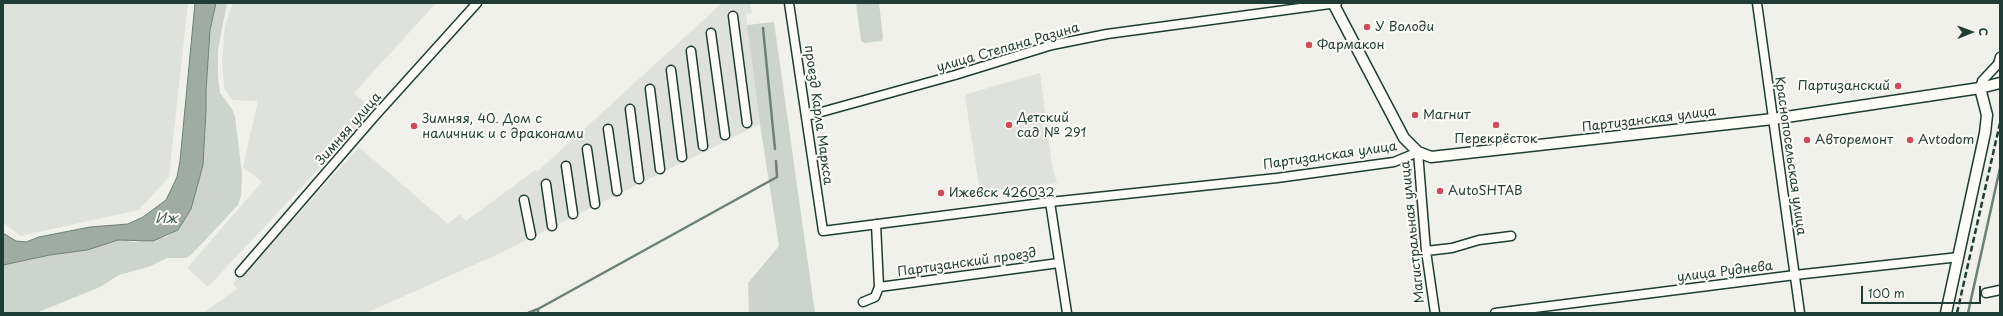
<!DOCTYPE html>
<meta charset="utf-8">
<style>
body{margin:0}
#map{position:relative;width:2003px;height:316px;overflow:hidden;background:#f0f1eb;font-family:"Playpen Sans",sans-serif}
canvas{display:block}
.frame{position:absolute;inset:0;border:4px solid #1f3d34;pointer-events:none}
.north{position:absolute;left:1951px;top:12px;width:40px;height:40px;-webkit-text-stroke:3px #fdfcf7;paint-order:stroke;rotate:89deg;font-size:11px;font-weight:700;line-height:16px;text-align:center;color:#1f3d34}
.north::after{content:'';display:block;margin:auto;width:14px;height:18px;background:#1f3d34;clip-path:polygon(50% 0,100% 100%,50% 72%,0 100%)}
.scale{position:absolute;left:1861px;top:286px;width:120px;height:18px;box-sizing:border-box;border:2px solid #1f3d34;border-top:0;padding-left:5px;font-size:12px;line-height:14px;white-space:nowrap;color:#1f3d34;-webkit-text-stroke:3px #fdfcf7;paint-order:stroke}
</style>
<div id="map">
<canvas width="2003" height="316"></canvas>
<div class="frame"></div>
<div class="north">С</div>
<div class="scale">100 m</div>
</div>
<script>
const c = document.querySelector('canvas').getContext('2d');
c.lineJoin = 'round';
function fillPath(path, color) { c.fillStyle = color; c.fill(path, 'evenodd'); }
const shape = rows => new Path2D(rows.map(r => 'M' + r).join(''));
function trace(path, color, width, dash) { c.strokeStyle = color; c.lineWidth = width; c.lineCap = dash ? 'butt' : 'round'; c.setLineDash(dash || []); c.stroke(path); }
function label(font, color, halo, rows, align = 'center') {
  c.font = font + ' "Playpen Sans",sans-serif'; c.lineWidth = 4; c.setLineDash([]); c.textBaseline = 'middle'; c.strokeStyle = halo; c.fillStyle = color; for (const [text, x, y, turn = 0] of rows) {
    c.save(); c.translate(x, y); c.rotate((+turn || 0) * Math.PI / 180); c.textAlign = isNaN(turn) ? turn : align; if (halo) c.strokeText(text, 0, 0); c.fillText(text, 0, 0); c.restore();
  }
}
const built = shape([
 [3,3,188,3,169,177,139,210,20,236,3,222],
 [233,3,436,3,354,93,374,110,208,287,187,268,262,182,243,167,258,101,232,100,224,88,222,60,225,26],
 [722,3,749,3,751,7,752,13,746,14,760,124,496,255,366,313,203,313,237,289,233,283,275,239,272,236,283,228,284,230,359,147,448,224,460,214,466,221,535,170,537,172],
 [1040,73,1052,165,1057,183,980,192,965,97,967,94]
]);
const green = shape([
 [216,3,227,3,218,50,218,78,220,93,232,109,235,117,242,174,241,196,238,205,191,255,186,258,167,258,148,267,119,275,100,287,36,313,3,313,3,265,50,255,87,250,118,240,135,242,166,237,178,230,191,209,203,165,206,110,206,91,210,30],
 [856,3,879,3,883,38,881,41,864,43,861,41],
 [774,22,815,313,749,313,748,283,779,246,760,124,747,25]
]);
const water = shape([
 [195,3,216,3,210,30,206,91,206,110,203,165,191,209,178,230,153,241,118,240,87,250,50,255,3,265,3,233,16,241,26,242,39,237,90,227,128,224,143,217,166,200,177,177,180,161,195,3]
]);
const stream = shape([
 [763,28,775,149],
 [528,313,538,309],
 [538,313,538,309,777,177,776,161],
 [1968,313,2000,168]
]);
const minor = shape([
 [789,3,823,231,1050,202,1277,178,1394,162,1418,152,1426,251,1435,313],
 [1757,3,1800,313],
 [733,16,747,123],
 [711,33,725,135],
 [691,51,703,146],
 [671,70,682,157],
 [1980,88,1982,81,1998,64,2000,57],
 [650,89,660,169],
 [630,109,639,179],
 [807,116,955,75,1052,45,1107,34,1337,3],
 [608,129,617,191],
 [587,149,595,204],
 [566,166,573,214],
 [546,184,552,226],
 [524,200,531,235],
 [1050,202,1067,313],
 [1426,251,1452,248,1479,240,1511,236],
 [240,272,375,116,477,3],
 [879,287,1059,263],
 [1986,293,2000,290],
 [863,302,875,297,879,287,876,224],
 [1495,313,1795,275,1959,257]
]);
const tertiary = shape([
 [1333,3,1404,138,1418,152,1431,157,1773,119,1980,88,2000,83],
 [1946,313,1985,133,1987,115,1980,88]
]);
const rail = shape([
 [1957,313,2000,123]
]);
const markers = [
 [1367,27,4,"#d1495b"],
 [1309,45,4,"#d1495b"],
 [1898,86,4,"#d1495b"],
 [1415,115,4,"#d1495b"],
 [1009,125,4,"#d1495b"],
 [1496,125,4,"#d1495b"],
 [414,126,4,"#d1495b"],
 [1807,140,4,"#d1495b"],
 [1910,140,4,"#d1495b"],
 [1440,191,4,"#d1495b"],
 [941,193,4,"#d1495b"]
];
const poiNames = [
 ["У Володи",1375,27],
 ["Фармакон",1317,45],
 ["Партизанский",1890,86,"right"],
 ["Магнит",1423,115],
 ["Детский",1017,118],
 ["сад № 291",1017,133],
 ["Зимняя, 40. Дом с",422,119],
 ["наличник и с драконами",422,134],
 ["Перекрёсток",1496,139,"center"],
 ["Авторемонт",1815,140],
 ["Avtodom",1918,140],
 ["AutoSHTAB",1448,191],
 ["Ижевск 426032",949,193]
];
const streetNames = [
 ["улица Степана Разина",1008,48,-16],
 ["проезд Карла Маркса",818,115,82],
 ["Партизанская улица",1649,120,-7],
 ["Зимняя улица",349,129,-49],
 ["Партизанская улица",1330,156,-8],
 ["Краснопосельская улица",1790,156,82],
 ["Магистральная улица",1413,232,-96],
 ["Партизанский проезд",967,263,-8],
 ["улица Руднева",1725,272,-7]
];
const waterNames = [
 ["Иж",166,219]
];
fillPath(built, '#dfe2dc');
fillPath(green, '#cdd3cd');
fillPath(water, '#9faca4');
trace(water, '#6c8077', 1);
trace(stream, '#6c8077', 2.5);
trace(minor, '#1f3d34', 11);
trace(tertiary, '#1f3d34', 13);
trace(minor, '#fdfcf7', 8);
trace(tertiary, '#fdfcf7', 10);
trace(rail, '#1f3d34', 2.5, [6, 3]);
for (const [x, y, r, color] of markers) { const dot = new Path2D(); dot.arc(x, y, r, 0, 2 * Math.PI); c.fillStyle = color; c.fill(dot); trace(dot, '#fdfcf7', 1.5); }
label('13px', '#1f3d34', '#fdfcf7', poiNames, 'left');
label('13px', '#1f3d34', '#fdfcf7', streetNames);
label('italic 14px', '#455e56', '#fdfcf7', waterNames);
</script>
